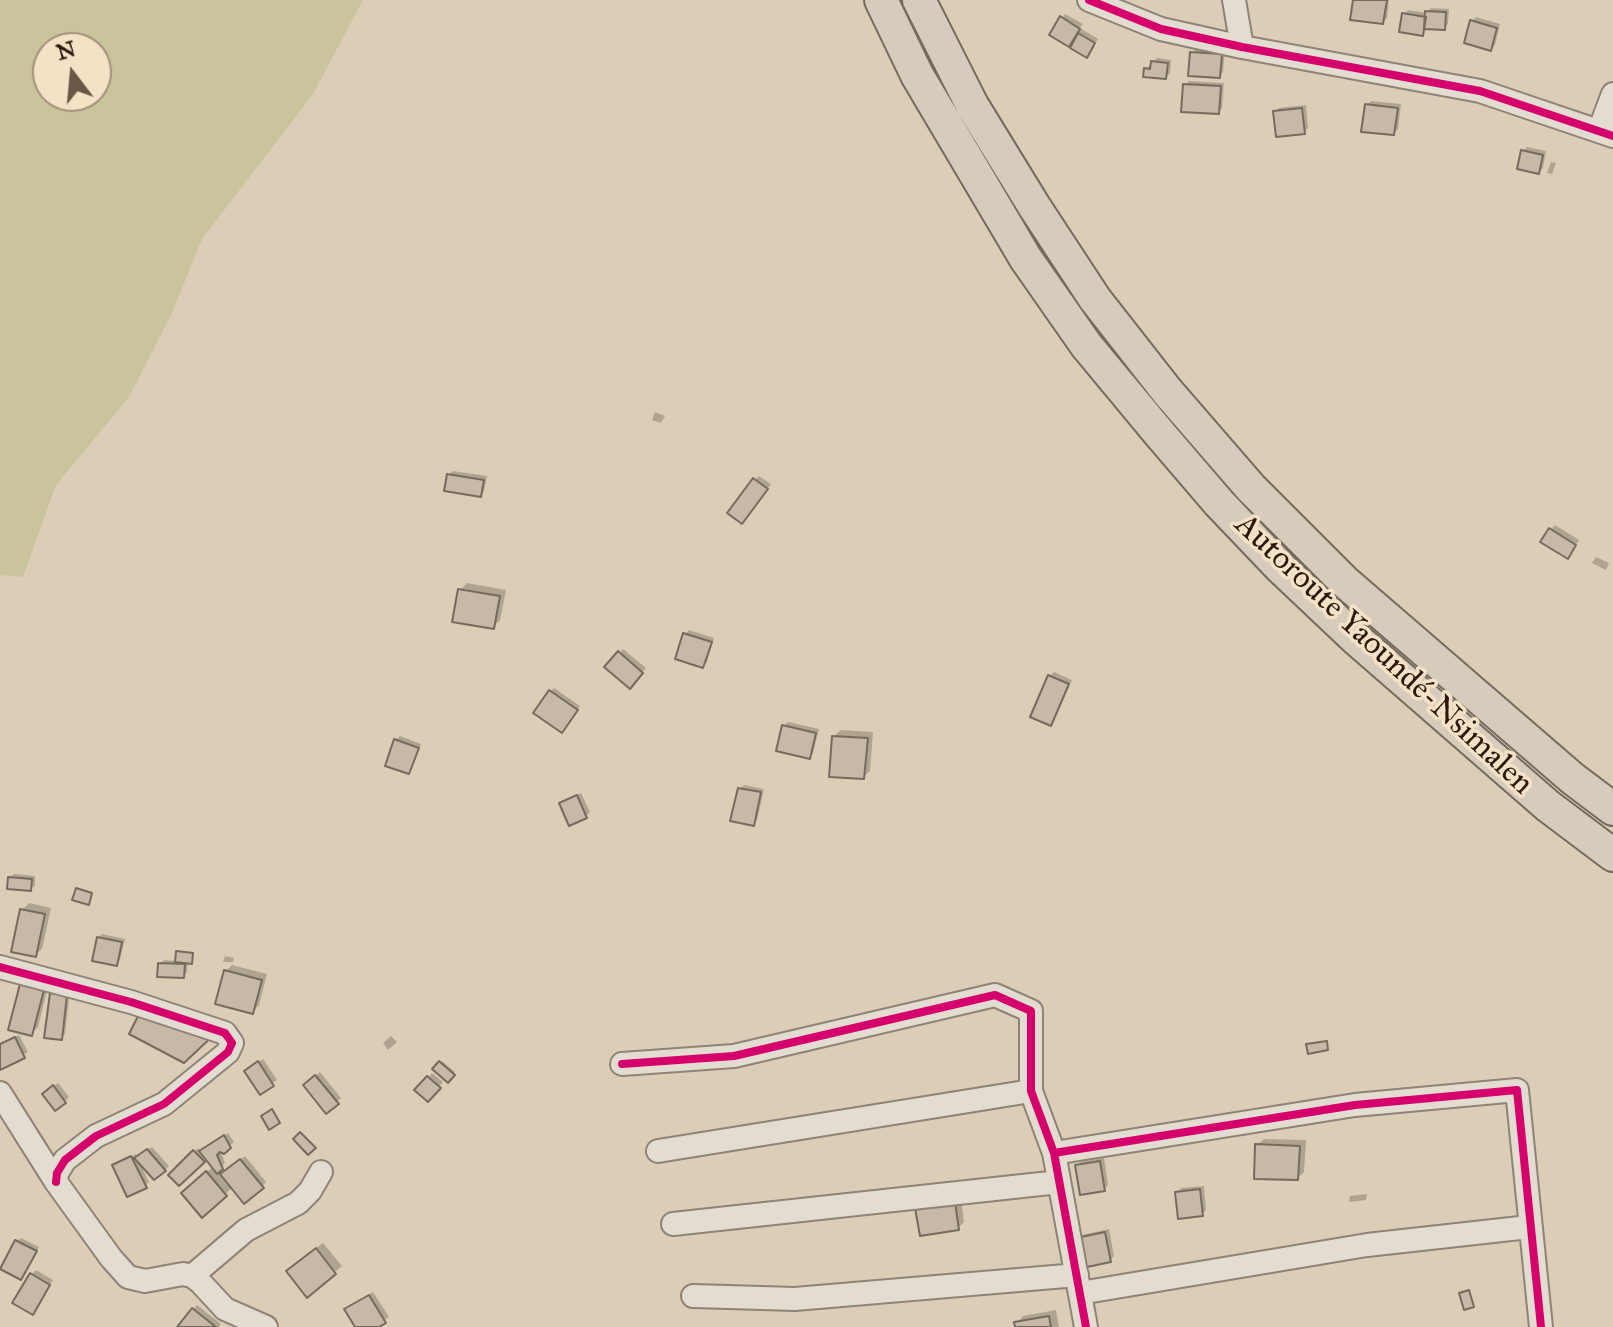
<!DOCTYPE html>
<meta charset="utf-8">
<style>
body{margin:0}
#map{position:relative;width:1613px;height:1327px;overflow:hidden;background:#dcceb6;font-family:"IM FELL Great Primer",serif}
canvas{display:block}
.north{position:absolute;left:32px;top:32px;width:80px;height:80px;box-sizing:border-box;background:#f3e2c5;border:2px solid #a3917a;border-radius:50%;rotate:344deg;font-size:22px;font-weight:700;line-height:32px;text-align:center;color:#2c170a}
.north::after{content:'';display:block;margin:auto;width:28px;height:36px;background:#6a5746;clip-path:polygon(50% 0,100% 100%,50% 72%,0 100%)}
</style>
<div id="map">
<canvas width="1613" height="1327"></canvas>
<div class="north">N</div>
</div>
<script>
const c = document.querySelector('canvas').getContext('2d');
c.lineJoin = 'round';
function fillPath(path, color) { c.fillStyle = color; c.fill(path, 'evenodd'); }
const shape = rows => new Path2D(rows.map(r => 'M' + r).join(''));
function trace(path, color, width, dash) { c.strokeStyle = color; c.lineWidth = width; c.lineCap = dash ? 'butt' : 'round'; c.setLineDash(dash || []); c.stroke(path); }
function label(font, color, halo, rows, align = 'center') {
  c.font = font + ' "IM FELL Great Primer",serif'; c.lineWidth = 7; c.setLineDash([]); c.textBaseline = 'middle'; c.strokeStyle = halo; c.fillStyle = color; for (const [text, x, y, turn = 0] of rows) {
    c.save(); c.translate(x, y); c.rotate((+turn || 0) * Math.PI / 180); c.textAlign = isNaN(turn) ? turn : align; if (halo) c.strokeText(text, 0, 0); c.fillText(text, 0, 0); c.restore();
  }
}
const green = shape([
 [0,0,363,0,313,94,202,239,172,313,129,397,56,485,23,577,0,575],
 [96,48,96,96,48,96,48,48]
]);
const shadow = shape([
 [1355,0,1389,0,1387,18,1383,22],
 [1431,8,1449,9,1448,24,1444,28,1427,27,1422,34,1404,14,1408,10,1427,13],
 [1065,14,1083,24,1080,28,1098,39,1087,56,1051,34],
 [1476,17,1500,24,1495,45,1491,49,1472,21],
 [1196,49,1225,51,1223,72,1219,76,1192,53],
 [1157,58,1171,60,1170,73,1166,77,1146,69],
 [1189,81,1224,83,1222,108,1218,112,1185,85],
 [1371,101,1401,104,1398,129,1394,133,1367,105],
 [1306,105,1308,128,1304,132,1275,112,1279,108],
 [1527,147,1546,151,1543,168,1539,172,1523,151],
 [1551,162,1556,163,1552,174,1547,173],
 [655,412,665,416,661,423,652,420],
 [453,471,487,476,484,491,480,495,449,475],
 [759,476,771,484,746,518,755,480],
 [1555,525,1579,540,1571,552,1551,529],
 [1596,557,1609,563,1606,570,1592,563],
 [467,583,506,590,500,620,493,627,460,590],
 [689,630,714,638,707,662,703,666,685,634],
 [623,649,646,668,630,686,607,667],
 [1054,672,1072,680,1050,724,1050,676],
 [554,688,580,706,566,727,550,692],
 [788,722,819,729,813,753,809,757,784,726],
 [841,730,873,732,870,771,863,777,834,736],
 [400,736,421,744,409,772,396,740],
 [744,785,764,789,757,820,753,824,740,789],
 [581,793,590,812,586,816,561,804],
 [14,874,35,876,35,885,31,889,10,878],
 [29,903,51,908,42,949,35,955,22,910],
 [102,934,125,939,120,960,116,964,98,938],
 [179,951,193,952,193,960,188,961,187,972,183,976,160,964,164,960,177,961],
 [225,956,234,958,233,962,223,962],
 [232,965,267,974,259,1005,252,1012,226,971],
 [28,978,49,983,38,1027,32,1033,22,985],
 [56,990,70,991,65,1034,61,1038,52,994],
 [19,1035,28,1052,0,1068,0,1044],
 [391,1036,397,1042,388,1050,383,1043],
 [263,1059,277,1080,260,1092,250,1067],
 [442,1061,455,1072,448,1080,434,1069],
 [320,1072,341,1098,327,1111,305,1085],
 [432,1073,443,1082,428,1100,417,1090],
 [58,1083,69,1097,65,1101,48,1090],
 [228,1133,234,1142,224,1151,220,1150,225,1163,217,1171,221,1176,245,1156,266,1182,262,1186,233,1187,202,1215,190,1187,214,1166,206,1157,179,1184,170,1175,198,1148,202,1152],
 [1264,1139,1306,1140,1304,1172,1298,1178,1257,1145],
 [152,1147,169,1166,165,1170,140,1164,149,1182,145,1186,114,1166,136,1154,137,1157],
 [1104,1158,1108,1185,1104,1189,1077,1166,1081,1162],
 [1204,1186,1206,1210,1202,1214,1177,1193,1181,1188],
 [1367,1194,1366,1200,1349,1202,1350,1196],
 [961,1197,964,1222,958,1228,921,1234],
 [1109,1229,1114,1256,1110,1260,1078,1239,1082,1235],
 [21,1238,39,1247,21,1278,17,1242],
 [323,1243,342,1266,307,1295,295,1264],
 [36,1270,53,1280,36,1308,32,1274],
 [373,1292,389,1317,376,1327,358,1327,351,1306],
 [197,1305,221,1324,219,1327,179,1327],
 [1056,1310,1059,1327,1017,1327,1017,1323,1023,1316]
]);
const building = shape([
 [1353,0,1387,0,1383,24,1350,20,1353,0],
 [1425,11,1446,12,1445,30,1424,29,1425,11],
 [1402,13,1426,17,1423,36,1399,32,1402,13],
 [1060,16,1080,29,1069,47,1049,35,1060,16],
 [1470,20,1497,28,1491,51,1464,43,1470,20],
 [1078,33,1095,43,1087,58,1070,48,1078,33],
 [1190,52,1222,54,1220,78,1188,76,1190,52],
 [1151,61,1168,63,1166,79,1143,77,1144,68,1150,69,1151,61],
 [1183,84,1221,86,1219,114,1181,112,1183,84],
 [1365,104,1398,108,1394,135,1361,132,1365,104],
 [1302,108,1305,134,1276,137,1273,111,1302,108],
 [1521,150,1543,155,1539,174,1517,169,1521,150],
 [447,474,484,480,481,497,444,491,447,474],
 [753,478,768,489,742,524,727,513,753,478],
 [1549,528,1576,545,1568,559,1540,542,1549,528],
 [458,589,500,596,494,629,452,622,458,589],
 [683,633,712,642,703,668,675,659,683,633],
 [618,651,643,673,630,689,604,667,618,651],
 [1048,675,1069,684,1051,726,1030,717,1048,675],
 [549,690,578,710,562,733,533,713,549,690],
 [782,725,816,733,810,759,776,751,782,725],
 [832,736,868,738,864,779,829,777,832,736],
 [394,739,419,748,409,774,385,766,394,739],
 [738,788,761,792,754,826,730,821,738,788],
 [577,795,587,818,569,826,559,803,577,795],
 [8,877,32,879,31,891,7,889,8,877],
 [76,888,92,893,89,905,72,900,76,888],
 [20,909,45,914,36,957,11,952,20,909],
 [97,937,122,942,117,966,92,961,97,937],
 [176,951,193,953,192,964,175,962,176,951],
 [158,963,185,964,184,978,157,977,158,963],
 [224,970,262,980,253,1014,215,1004,224,970],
 [20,984,44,990,32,1036,8,1030,20,984],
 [50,993,67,995,62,1040,44,1038,50,993],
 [142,1008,217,1032,184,1063,129,1034,142,1008],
 [15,1037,25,1058,0,1070,0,1044,15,1037],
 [1327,1041,1328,1050,1308,1054,1306,1044,1327,1041],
 [258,1061,274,1086,260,1095,244,1071,258,1061],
 [439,1061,455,1075,448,1083,432,1069,439,1061],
 [315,1075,339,1104,326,1114,303,1085,315,1075],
 [427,1076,441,1088,428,1102,414,1090,427,1076],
 [53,1085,66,1103,55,1111,42,1094,53,1085],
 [272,1109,280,1123,269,1130,261,1116,272,1109],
 [300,1132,316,1148,308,1155,293,1139,300,1132],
 [224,1135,231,1148,224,1154,220,1152,217,1155,223,1169,217,1174,199,1151,224,1135],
 [1255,1144,1300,1146,1298,1180,1254,1179,1255,1144],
 [147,1149,166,1171,154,1180,134,1158,147,1149],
 [193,1150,205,1162,179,1186,168,1175,193,1150],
 [131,1156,147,1188,127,1197,112,1165,131,1156],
 [240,1159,264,1188,244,1204,220,1174,240,1159],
 [1100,1161,1105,1191,1080,1195,1075,1165,1100,1161],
 [206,1171,227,1196,202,1218,181,1193,206,1171],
 [1200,1189,1203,1216,1178,1219,1175,1192,1200,1189],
 [955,1202,959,1230,920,1236,915,1208,955,1202],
 [1105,1232,1111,1262,1082,1268,1076,1238,1105,1232],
 [15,1240,37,1251,21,1280,0,1269,15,1240],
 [316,1248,336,1274,307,1298,286,1271,316,1248],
 [30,1273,50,1285,33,1315,12,1303,30,1273],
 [1469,1290,1474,1307,1464,1310,1459,1293,1469,1290],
 [369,1295,386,1323,379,1327,355,1327,344,1309,369,1295],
 [192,1308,216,1327,177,1327,192,1308],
 [1049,1316,1051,1327,1015,1327,1014,1322,1049,1316]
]);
const minor = shape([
 [1089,0,1161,29,1242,47,1480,91,1613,136],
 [1234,0,1242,47],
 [1599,131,1613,94],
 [0,967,131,1002,225,1033,232,1043,228,1052,164,1104,96,1136,65,1160,57,1173,56,1182],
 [622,1064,734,1056,995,995,1031,1011,1031,1091,1054,1153,1086,1327],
 [0,1093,56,1182,111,1258,128,1277,145,1281,183,1274,192,1276,200,1282,225,1309,266,1327],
 [658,1151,1031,1091],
 [1054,1153,1355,1105,1517,1090,1541,1327],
 [673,1224,1059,1182],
 [192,1276,246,1230,298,1203,310,1191,321,1172],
 [1080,1293,1367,1245,1529,1227],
 [693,1296,795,1299,1077,1275]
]);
const highway = shape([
 [881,0,917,75,1026,259,1086,345,1159,433,1219,503,1281,568,1355,638,1548,806,1613,855],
 [919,0,972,105,1034,206,1095,299,1167,391,1251,488,1344,581,1572,778,1613,809]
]);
const cycleway = shape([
 [1089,0,1161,29,1242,47,1480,91,1613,136],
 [0,967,131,1002,225,1033,232,1043,228,1052,164,1104,96,1136,65,1160,57,1173,56,1182],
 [622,1064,734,1056,995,995,1031,1011,1031,1091,1054,1153,1086,1327],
 [1054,1153,1355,1105,1517,1090,1541,1327]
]);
const streetNames = [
 ["Autoroute Yaoundé-Nsimalen",1383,655,43]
];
fillPath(green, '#c9c49b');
fillPath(shadow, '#0003');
fillPath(building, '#c8b8a6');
trace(building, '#756b5d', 2);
trace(minor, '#8e8375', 26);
trace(highway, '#756b5d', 36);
trace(minor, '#e3dcd0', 22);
trace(highway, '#d7ccbb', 32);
trace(cycleway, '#d6006c', 8);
label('32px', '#2c170a', '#f3e2c5', streetNames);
</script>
